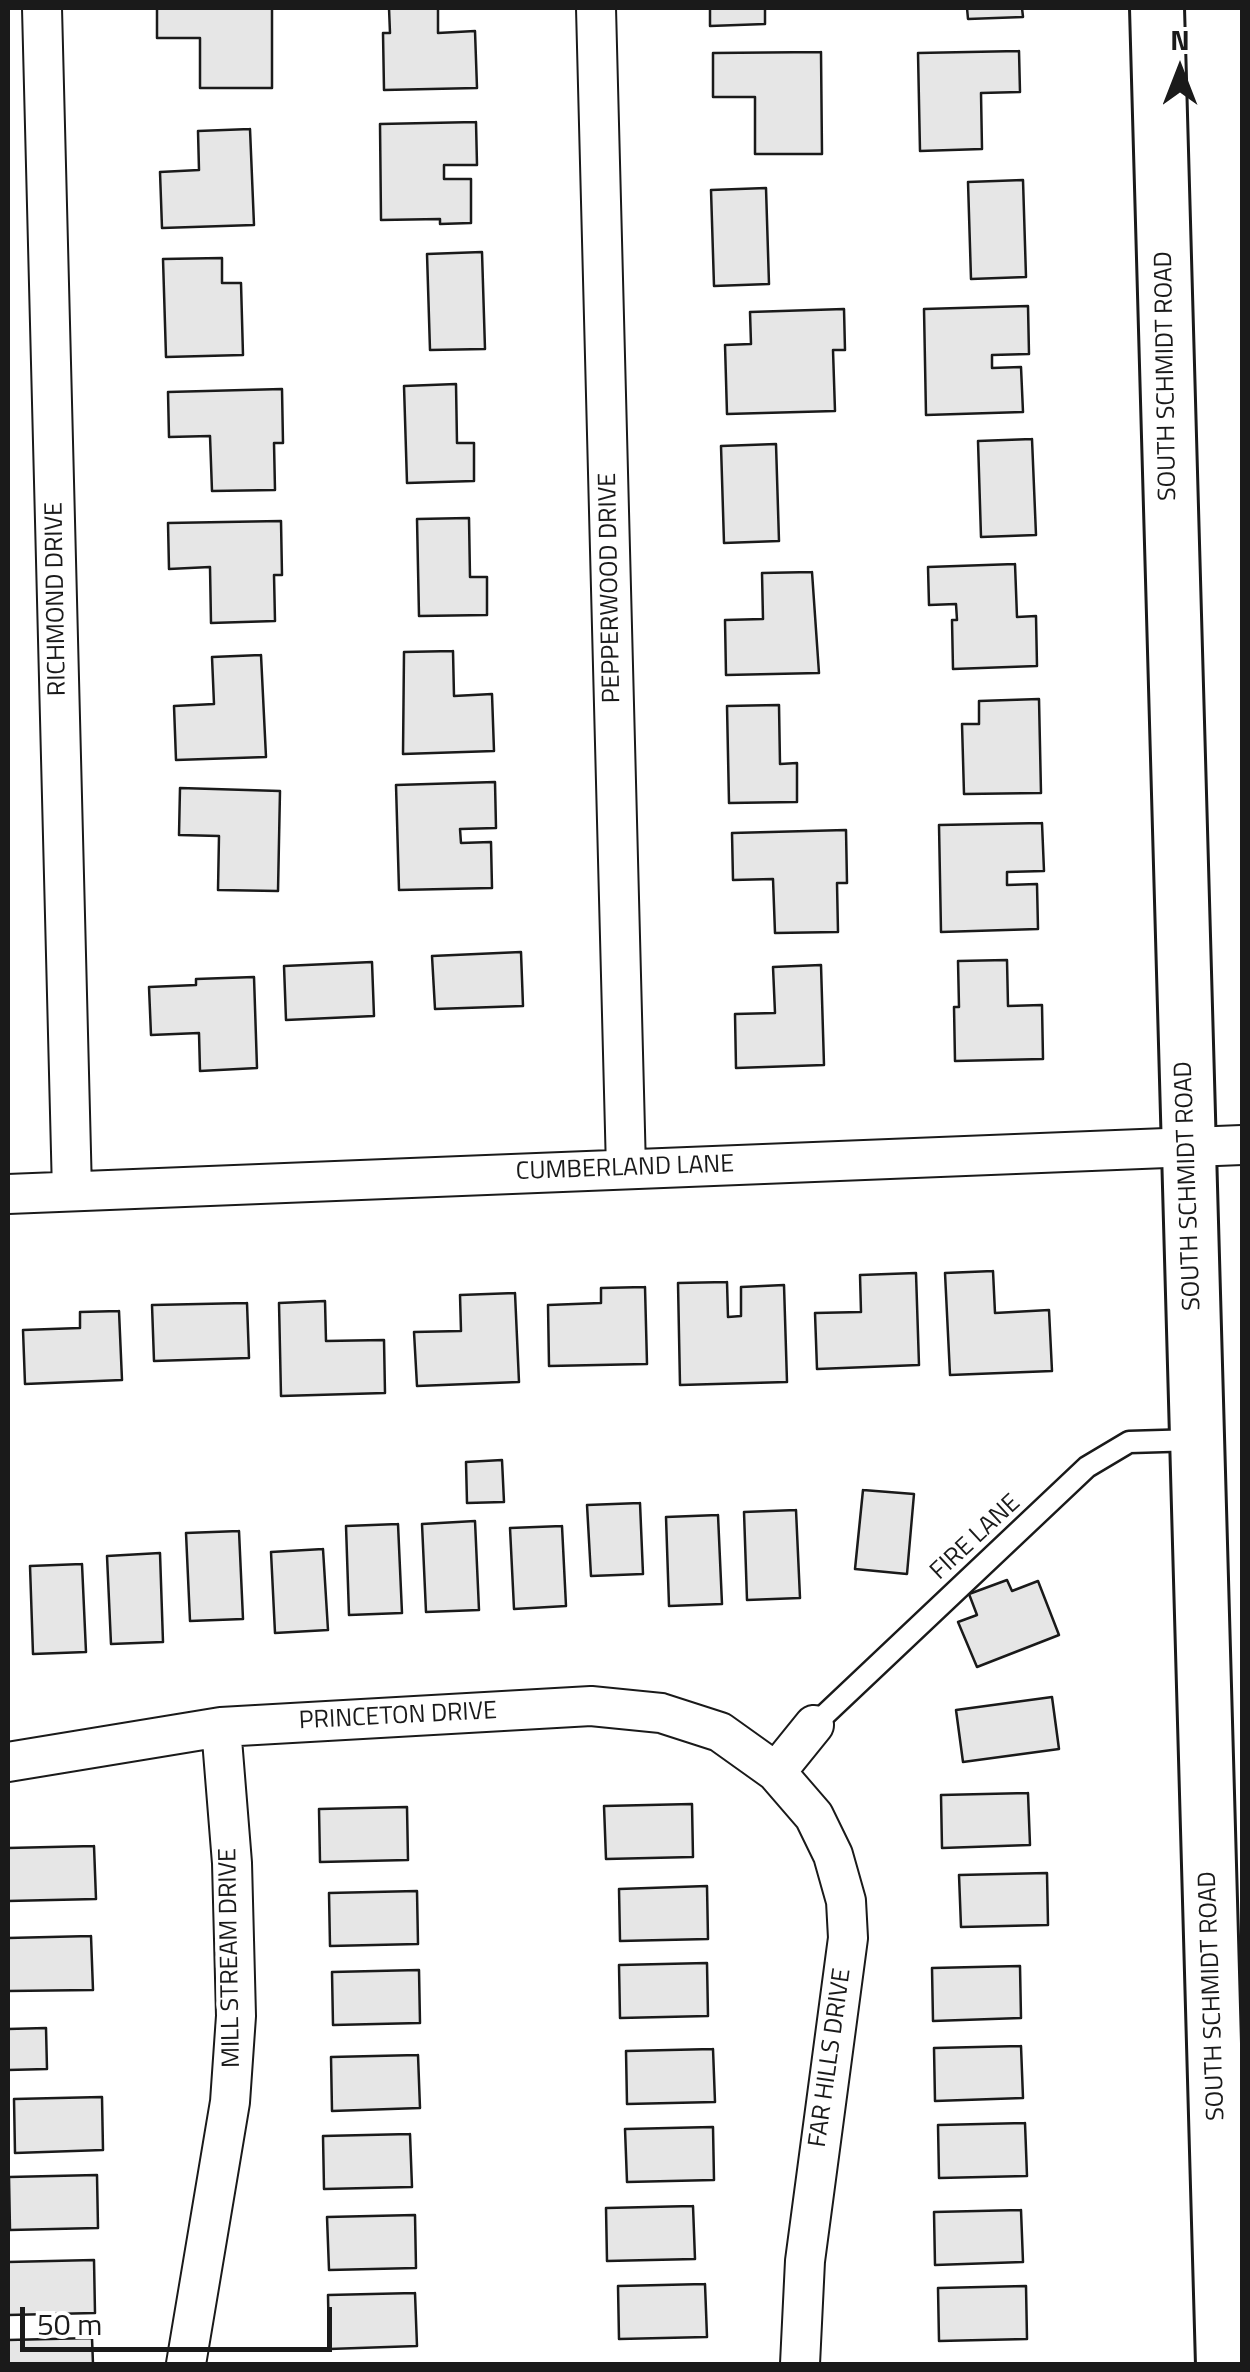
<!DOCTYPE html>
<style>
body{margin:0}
#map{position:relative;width:1250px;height:2372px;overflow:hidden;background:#fff;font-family:"Titillium Web",sans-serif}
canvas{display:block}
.frame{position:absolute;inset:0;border:10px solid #1a1a1a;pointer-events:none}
.north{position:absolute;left:1130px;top:20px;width:100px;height:100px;-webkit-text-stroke:8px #fff;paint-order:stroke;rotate:0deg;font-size:28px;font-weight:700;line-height:40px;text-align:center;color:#1a1a1a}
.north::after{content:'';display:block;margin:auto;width:35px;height:45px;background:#1a1a1a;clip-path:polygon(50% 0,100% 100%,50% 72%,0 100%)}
.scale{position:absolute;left:20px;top:2307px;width:312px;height:45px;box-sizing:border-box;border:5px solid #1a1a1a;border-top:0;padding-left:12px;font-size:30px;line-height:35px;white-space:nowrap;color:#1a1a1a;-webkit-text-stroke:8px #fff;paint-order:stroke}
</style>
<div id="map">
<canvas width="1250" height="2372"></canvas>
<div class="frame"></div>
<div class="north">N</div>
<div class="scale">50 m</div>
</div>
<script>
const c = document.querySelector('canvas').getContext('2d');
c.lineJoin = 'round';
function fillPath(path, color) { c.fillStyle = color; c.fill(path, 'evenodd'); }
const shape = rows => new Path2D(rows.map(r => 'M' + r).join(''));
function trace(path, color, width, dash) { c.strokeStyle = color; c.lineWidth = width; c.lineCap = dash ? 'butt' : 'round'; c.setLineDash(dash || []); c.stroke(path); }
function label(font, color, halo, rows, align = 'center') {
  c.font = font + ' "Titillium Web",sans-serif'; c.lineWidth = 8; c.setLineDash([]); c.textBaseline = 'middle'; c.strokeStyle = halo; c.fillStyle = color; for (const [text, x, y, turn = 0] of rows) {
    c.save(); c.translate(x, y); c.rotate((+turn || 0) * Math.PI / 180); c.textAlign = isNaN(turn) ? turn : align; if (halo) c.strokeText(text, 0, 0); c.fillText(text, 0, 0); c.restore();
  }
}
const building = shape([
 [157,8,272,8,272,88,200,88,200,38,157,38,157,8],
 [389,8,438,8,438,33,475,31,477,88,384,90,383,33,390,33,389,8],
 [710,8,765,8,765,24,710,26,710,8],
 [967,8,1022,8,1023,17,968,19,967,8],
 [1019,51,1020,92,981,93,982,149,920,151,918,53,1019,51],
 [821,52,822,154,755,154,755,97,713,97,713,53,821,52],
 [476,122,477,165,444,165,444,179,471,179,471,223,440,224,440,219,381,220,380,124,476,122],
 [250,129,254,225,162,228,160,172,199,170,198,131,250,129],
 [1023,180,1026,277,971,279,968,182,1023,180],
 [766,188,769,284,714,286,711,190,766,188],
 [482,252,485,349,430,350,427,254,482,252],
 [222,258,222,283,241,283,243,355,166,357,163,259,222,258],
 [1028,306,1029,354,992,355,992,368,1021,367,1023,412,926,415,924,309,1028,306],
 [844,309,845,350,833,350,835,411,727,414,725,345,751,344,750,312,844,309],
 [456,384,457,443,474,443,474,481,407,483,404,386,456,384],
 [282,389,283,443,274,443,275,490,212,491,210,436,169,437,168,392,282,389],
 [1032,439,1036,535,981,537,978,441,1032,439],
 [776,444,779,541,724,543,721,446,776,444],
 [469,518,470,577,487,577,487,615,419,616,417,519,469,518],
 [281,521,282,575,274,575,275,621,211,623,210,567,169,569,168,523,281,521],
 [1015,564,1017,617,1036,616,1037,666,953,669,952,620,957,620,956,604,929,605,928,567,1015,564],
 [812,572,819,673,726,675,725,620,763,619,762,573,812,572],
 [453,651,454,696,492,694,494,751,403,754,404,652,453,651],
 [261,655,266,757,176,760,174,706,214,704,212,657,261,655],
 [1039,699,1041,793,964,794,962,724,979,724,979,701,1039,699],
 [779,705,780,764,797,763,797,802,729,803,727,706,779,705],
 [495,782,496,828,460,829,461,843,491,842,492,888,399,890,396,785,495,782],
 [180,788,280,791,278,891,218,890,219,836,179,835,180,788],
 [1042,823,1044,871,1007,872,1007,885,1037,884,1038,929,941,932,939,825,1042,823],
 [846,830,847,883,837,883,838,932,775,933,773,879,733,880,732,833,846,830],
 [521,952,523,1006,435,1009,432,956,521,952],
 [1007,960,1008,1006,1042,1005,1043,1059,955,1061,954,1007,959,1007,958,961,1007,960],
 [372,962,374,1016,286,1020,284,966,372,962],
 [821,965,824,1065,736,1068,735,1014,775,1013,773,967,821,965],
 [254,977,257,1068,200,1071,199,1033,151,1035,149,987,196,985,196,979,254,977],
 [993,1271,995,1313,1049,1310,1052,1371,950,1375,945,1273,993,1271],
 [916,1273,919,1365,817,1369,815,1313,861,1312,860,1275,916,1273],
 [727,1282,728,1317,741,1316,741,1287,784,1285,787,1382,680,1385,678,1283,727,1282],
 [645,1287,647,1364,549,1366,548,1305,601,1303,601,1288,645,1287],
 [515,1293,519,1382,417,1386,414,1332,461,1331,460,1295,515,1293],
 [325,1301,326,1341,384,1340,385,1393,281,1396,279,1303,325,1301],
 [247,1303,249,1358,154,1361,152,1305,247,1303],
 [119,1311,122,1380,25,1384,23,1330,80,1328,80,1312,119,1311],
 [502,1460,504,1502,467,1503,466,1462,502,1460],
 [863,1490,914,1494,907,1574,855,1569,863,1490],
 [640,1503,643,1574,591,1576,587,1505,640,1503],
 [796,1510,800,1598,747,1600,744,1512,796,1510],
 [718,1515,722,1604,669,1606,666,1517,718,1515],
 [475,1521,479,1610,426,1612,422,1524,475,1521],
 [398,1524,402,1613,349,1615,346,1526,398,1524],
 [562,1526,566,1606,514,1609,510,1528,562,1526],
 [239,1531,243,1619,190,1621,186,1533,239,1531],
 [323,1549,328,1630,275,1633,271,1552,323,1549],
 [160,1553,163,1642,111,1644,107,1556,160,1553],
 [82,1564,86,1652,33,1654,30,1566,82,1564],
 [1007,1580,1012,1591,1038,1581,1059,1635,977,1667,958,1622,977,1615,969,1594,1007,1580],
 [1052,1697,1059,1749,963,1762,956,1710,1052,1697],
 [1028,1793,1030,1845,942,1848,941,1795,1028,1793],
 [692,1804,693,1857,606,1859,604,1806,692,1804],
 [407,1807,408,1860,320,1862,319,1809,407,1807],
 [94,1846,96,1899,8,1901,8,1848,94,1846],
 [1047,1873,1048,1925,961,1927,959,1875,1047,1873],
 [707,1886,708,1939,620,1941,619,1889,707,1886],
 [417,1891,418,1944,330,1946,329,1893,417,1891],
 [91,1936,93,1990,8,1991,8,1938,91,1936],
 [707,1963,708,2016,620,2018,619,1965,707,1963],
 [1020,1966,1021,2018,933,2021,932,1968,1020,1966],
 [419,1970,420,2023,333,2025,332,1972,419,1970],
 [46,2028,47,2069,8,2070,8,2029,46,2028],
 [1021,2046,1023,2098,935,2101,934,2048,1021,2046],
 [713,2049,715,2102,627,2104,626,2051,713,2049],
 [418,2055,420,2108,332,2111,331,2057,418,2055],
 [102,2097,103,2150,15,2153,14,2099,102,2097],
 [1025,2123,1027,2176,939,2178,938,2125,1025,2123],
 [713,2127,714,2180,627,2182,625,2129,713,2127],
 [410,2134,412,2187,324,2189,323,2136,410,2134],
 [97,2175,98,2228,10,2230,9,2177,97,2175],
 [693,2206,695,2259,607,2261,606,2208,693,2206],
 [1021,2210,1023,2262,935,2265,934,2212,1021,2210],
 [415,2215,416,2268,329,2270,327,2217,415,2215],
 [94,2260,95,2313,8,2315,8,2262,94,2260],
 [705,2284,707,2337,619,2339,618,2286,705,2284],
 [1026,2286,1027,2339,939,2341,938,2288,1026,2286],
 [415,2293,417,2346,329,2349,328,2295,415,2293],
 [92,2338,93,2364,8,2364,8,2340,92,2338]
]);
const lane = shape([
 [814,1725,1087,1467,1129,1442,1196,1440]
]);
const street = shape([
 [42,8,72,1191],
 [596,8,626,1169],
 [8,1194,1242,1145],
 [8,1762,221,1727,591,1706,661,1713,720,1732,776,1772,814,1816,833,1855,846,1901,848,1938,805,2261,800,2364],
 [776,1772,814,1725],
 [186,2364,230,2102,236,2016,232,1863,221,1727]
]);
const secondary = shape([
 [1157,8,1223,2364]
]);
const streetNames = [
 ["SOUTH SCHMIDT ROAD",1167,376,-91],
 ["PEPPERWOOD DRIVE",611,588,-91],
 ["RICHMOND DRIVE",57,599,-91],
 ["CUMBERLAND LANE",625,1169,-2],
 ["SOUTH SCHMIDT ROAD",1189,1186,-92],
 ["FIRE LANE",976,1538,-43],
 ["PRINCETON DRIVE",398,1717,-3],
 ["MILL STREAM DRIVE",231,1958,-91],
 ["SOUTH SCHMIDT ROAD",1213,1996,-92],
 ["FAR HILLS DRIVE",831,2058,-82]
];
fillPath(building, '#e6e6e6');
trace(building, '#1a1a1a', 2.5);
trace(lane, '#1a1a1a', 25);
trace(street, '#1a1a1a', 42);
trace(secondary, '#1a1a1a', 58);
trace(lane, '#fff', 20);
trace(street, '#fff', 38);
trace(secondary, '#fff', 52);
label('25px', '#1a1a1a', '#fff', streetNames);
</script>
